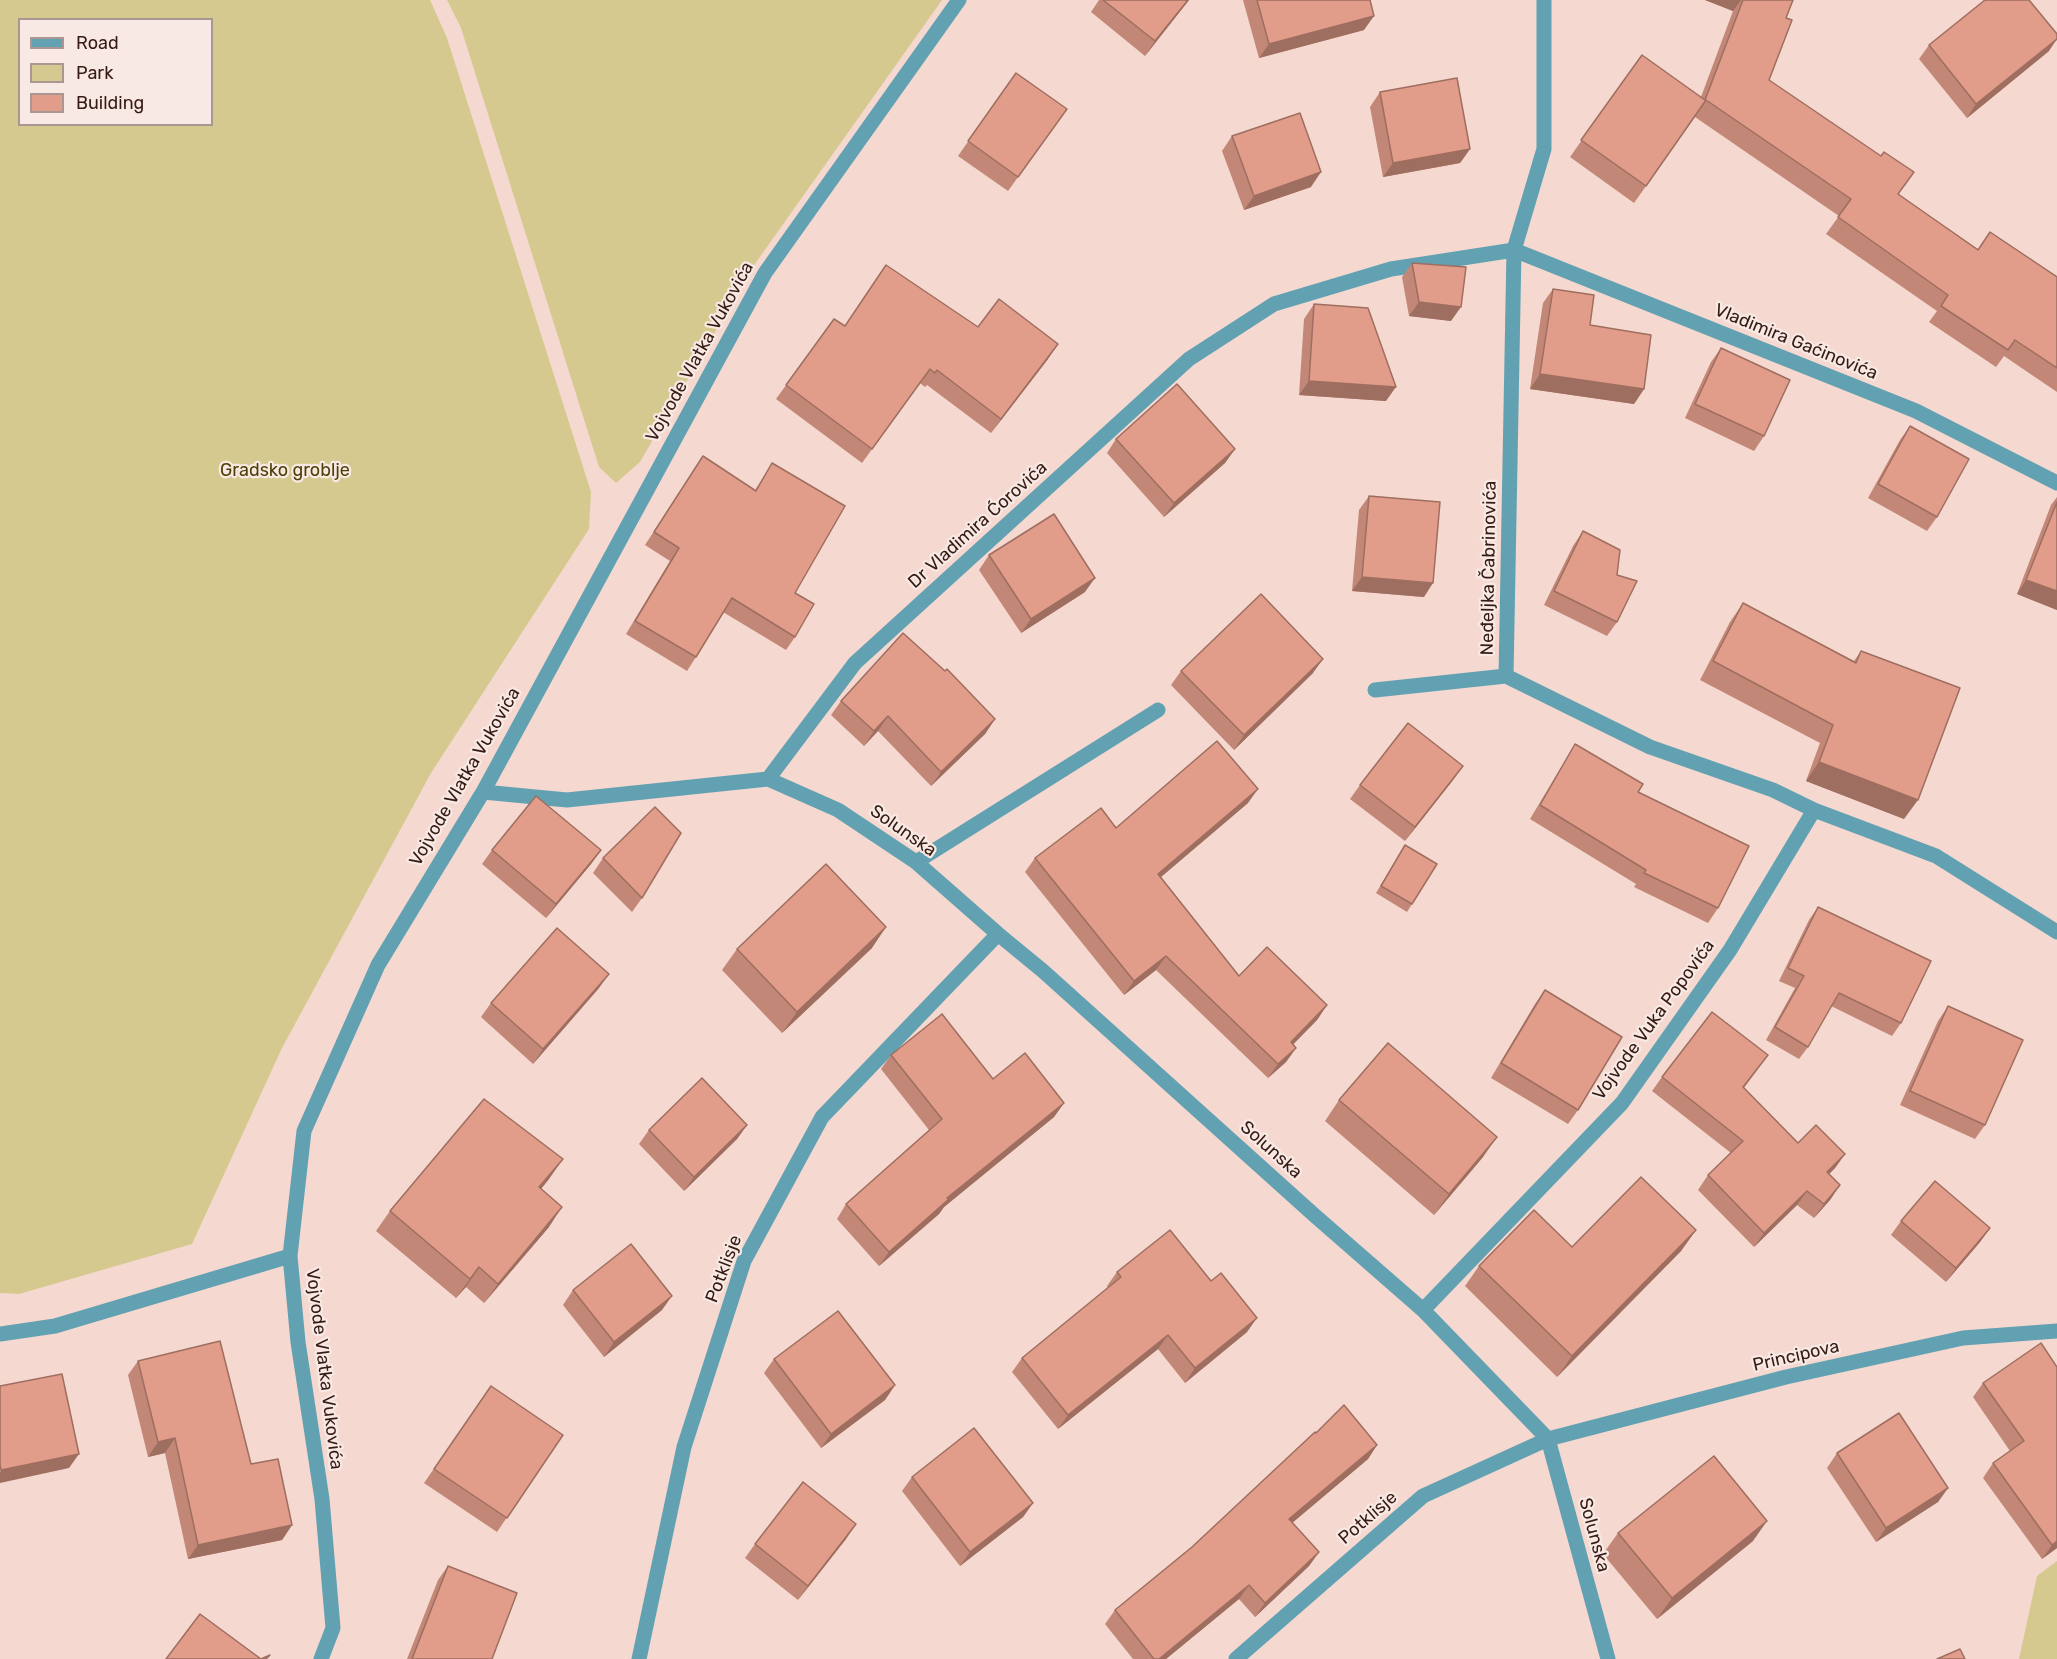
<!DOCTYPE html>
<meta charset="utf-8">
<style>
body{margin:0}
#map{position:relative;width:2057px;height:1659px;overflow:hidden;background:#f5d8cf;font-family:Rubik,sans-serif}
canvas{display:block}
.legend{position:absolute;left:18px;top:18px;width:195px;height:108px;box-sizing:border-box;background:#f8e9e4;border:2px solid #aa9791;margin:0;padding:8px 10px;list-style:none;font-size:18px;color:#351b14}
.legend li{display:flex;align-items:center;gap:12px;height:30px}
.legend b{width:30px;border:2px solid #aa9791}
</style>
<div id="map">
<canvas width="2057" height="1659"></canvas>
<ul class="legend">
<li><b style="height:8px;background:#62a1b2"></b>Road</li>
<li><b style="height:16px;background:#d6c98f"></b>Park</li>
<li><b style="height:16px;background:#e19d89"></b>Building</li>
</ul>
</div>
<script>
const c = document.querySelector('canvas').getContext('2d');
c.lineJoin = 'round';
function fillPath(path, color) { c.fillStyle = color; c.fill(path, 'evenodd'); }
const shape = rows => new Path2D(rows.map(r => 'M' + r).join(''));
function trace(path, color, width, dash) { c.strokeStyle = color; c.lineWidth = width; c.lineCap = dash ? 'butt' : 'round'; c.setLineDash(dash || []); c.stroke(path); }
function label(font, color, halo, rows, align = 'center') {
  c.font = font + ' Rubik,sans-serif'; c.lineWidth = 4.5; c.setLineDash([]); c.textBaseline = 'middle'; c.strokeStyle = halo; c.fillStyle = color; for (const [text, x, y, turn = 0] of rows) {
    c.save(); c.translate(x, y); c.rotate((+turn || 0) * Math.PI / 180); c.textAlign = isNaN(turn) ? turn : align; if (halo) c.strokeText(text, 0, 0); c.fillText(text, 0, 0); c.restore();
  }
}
const green = shape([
 [0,0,430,0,447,38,591,492,589,529,431,773,282,1048,192,1244,19,1294,0,1293],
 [20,20,212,20,212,124,20,124],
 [447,0,942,0,752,268,640,462,616,483,599,467,461,28],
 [2057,1561,2057,1659,2019,1659,2037,1576]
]);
const minor = shape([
 [1514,250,1916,411,2057,483],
 [1506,676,1514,250,1544,149,1544,0],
 [1506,676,1650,747,1773,790,1814,810,1936,856,2057,932],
 [1375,690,1506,676],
 [768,779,838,810,916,862,998,934,1043,971,1313,1214,1423,1310,1548,1439,1608,1659],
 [483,792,567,800,768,779,855,663,1189,359,1274,304,1391,269,1514,250],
 [916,862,1158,710],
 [1423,1310,1622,1103,1730,950,1814,810],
 [0,1334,55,1326,290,1256],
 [321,1659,333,1628,322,1499,298,1342,290,1256,304,1131,378,965,483,792,765,273,959,0],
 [639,1659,684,1447,744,1261,822,1117,998,934],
 [1236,1659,1423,1496,1548,1439,1786,1377,1963,1338,2057,1331]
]);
const wall = shape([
 [1099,0,1189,0,1145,56,1091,12],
 [1243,0,1370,0,1364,30,1259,58],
 [1705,0,1793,0,1786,18,1769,80,1898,194,1978,249,1990,232,2057,277,2057,392,2004,356,1996,367,1929,322,1937,311,1826,234,1839,216,1695,117,1634,203,1570,157,1642,55,1701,97,1733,11],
 [1929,45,2049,51,1967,118,1919,59],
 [1016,73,1067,109,1008,191,958,156],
 [1380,92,1470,149,1460,163,1383,177,1370,107],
 [1232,136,1311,187,1244,210,1222,151],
 [1412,263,1451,321,1409,316,1402,277],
 [1553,289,1590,325,1644,389,1634,404,1530,389,1543,303],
 [1314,304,1386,401,1299,395,1304,319],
 [834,319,844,326,978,327,1048,359,991,433,927,385,925,387,920,383,862,463,776,399],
 [1721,348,1764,436,1754,451,1685,418,1711,362],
 [1910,426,1937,517,1927,531,1868,498,1900,440],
 [1116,439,1235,449,1225,463,1164,517,1107,453],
 [703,456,755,490,772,463,795,593,795,637,786,650,723,612,696,657,687,671,626,634,670,561,645,545],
 [1369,496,1424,597,1352,591,1359,510],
 [2057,497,2057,610,2017,594,2051,505],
 [1583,531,1617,575,1617,622,1607,636,1544,605,1573,546],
 [989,555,1085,592,1021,633,979,570],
 [1743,603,1854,661,1861,651,1904,819,1806,781,1820,743,1700,680,1730,622],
 [1181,671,1313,673,1234,750,1171,685],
 [841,701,995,719,985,734,931,786,878,731,864,746,831,715],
 [1575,744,1638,792,1718,908,1708,923,1634,887,1636,884,1530,819],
 [1453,780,1405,841,1350,799,1360,785],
 [1248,803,1161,877,1239,976,1327,1005,1317,1020,1293,1044,1296,1048,1286,1062,1268,1078,1156,970,1124,995,1025,872,1035,858,1116,828],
 [1405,845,1412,904,1407,912,1376,893],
 [492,850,601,850,591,864,546,918,482,864],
 [603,858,642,898,632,912,593,873],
 [1818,907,1901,1023,1892,1036,1831,1006,1808,1047,1799,1059,1766,1040,1795,988,1779,981,1809,920],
 [872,948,782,1033,722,970,737,949],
 [599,988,533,1064,481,1017,491,1003],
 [1545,990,1578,1110,1568,1124,1491,1078,1535,1004],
 [1948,1006,1985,1125,1975,1139,1900,1105,1938,1021],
 [891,1055,993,1079,1064,1103,1054,1117,944,1207,939,1214,879,1266,837,1219,846,1204,929,1130,881,1069],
 [1758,1069,1744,1088,1798,1143,1845,1154,1835,1168,1829,1174,1840,1185,1830,1200,1814,1218,1797,1205,1754,1247,1698,1190,1708,1175,1731,1153,1652,1091,1662,1077],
 [1339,1100,1483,1157,1434,1215,1325,1121],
 [747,1125,737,1139,684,1191,639,1144,649,1130],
 [549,1179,541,1189,549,1227,484,1303,466,1287,456,1298,376,1231,390,1211],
 [1901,1221,1990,1228,1980,1242,1946,1282,1891,1235],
 [1696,1230,1681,1251,1557,1377,1465,1286,1479,1266,1572,1247],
 [1117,1272,1247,1332,1185,1383,1158,1349,1058,1429,1012,1372,1022,1358,1108,1288,1107,1286],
 [573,1290,662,1310,604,1357,563,1305],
 [774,1359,895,1385,885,1400,821,1448,764,1373],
 [138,1361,251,1464,292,1525,282,1540,188,1559,165,1453,148,1457,128,1375],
 [2057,1367,2057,1548,2042,1559,1983,1478,1993,1463,2010,1451,1973,1397,1983,1383],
 [491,1386,563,1435,497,1532,424,1483],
 [1316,1433,1377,1445,1368,1459,1292,1523,1319,1552,1309,1566,1255,1617,1239,1599,1166,1659,1133,1659,1105,1624,1115,1610,1192,1547],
 [1837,1453,1948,1488,1938,1502,1876,1542,1827,1468],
 [912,1477,1033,1503,1023,1517,960,1566,902,1491],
 [1618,1533,1753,1541,1657,1619,1603,1554],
 [846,1539,798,1600,745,1558,755,1544],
 [448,1566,492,1659,407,1659,438,1580]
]);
const shadedWall = shape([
 [1188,0,1189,0,1145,56,1155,41],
 [1705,0,1741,0,1733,11],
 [1374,16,1364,30,1259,58,1269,44],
 [2057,39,2049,51,1967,118,1976,104],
 [1470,149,1460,163,1383,177,1393,163],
 [1321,172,1311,187,1244,210,1254,196],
 [1419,302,1461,307,1451,321,1409,316],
 [1058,344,1048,359,991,433,1001,419],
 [1540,374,1644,389,1634,404,1530,389],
 [1309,381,1396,387,1386,401,1299,395],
 [1235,449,1225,463,1164,517,1174,503],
 [1362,577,1433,583,1424,597,1352,591],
 [1095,578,1085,592,1021,633,1031,619],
 [2026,580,2057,591,2057,610,2017,594],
 [1323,659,1313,673,1234,750,1244,735],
 [888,716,878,731,864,746,874,731],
 [995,719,985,734,931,786,941,772],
 [1819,762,1918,800,1904,819,1806,781],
 [1463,766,1453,780,1405,841,1415,827],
 [1258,789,1248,803,1148,888,1158,874],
 [601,850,591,864,546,918,556,904],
 [886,927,872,948,782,1033,797,1012],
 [1166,956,1156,970,1124,995,1134,981],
 [609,974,599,988,533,1064,543,1049],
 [1327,1005,1317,1020,1281,1057,1291,1042],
 [1296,1048,1286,1062,1268,1078,1278,1064],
 [1064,1103,1054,1117,944,1207,939,1214,879,1266,889,1252,947,1198],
 [747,1125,737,1139,684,1191,694,1177],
 [1497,1137,1483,1157,1434,1215,1449,1194],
 [1845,1154,1835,1168,1817,1186,1827,1172],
 [563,1159,549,1179,526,1207,539,1187],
 [1840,1185,1830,1200,1814,1218,1824,1204],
 [1807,1191,1797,1205,1754,1247,1764,1233],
 [562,1207,549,1227,484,1303,498,1284],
 [1990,1228,1980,1242,1946,1282,1956,1268],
 [1696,1230,1681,1251,1557,1377,1572,1356],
 [479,1267,466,1287,456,1298,470,1279],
 [672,1296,662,1310,604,1357,614,1342],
 [1257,1318,1247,1332,1185,1383,1195,1368],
 [1168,1335,1158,1349,1058,1429,1068,1415],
 [895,1385,885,1400,821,1448,831,1434],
 [175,1438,165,1453,148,1457,158,1442],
 [1377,1445,1368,1459,1279,1534,1289,1519],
 [79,1454,69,1468,0,1483,0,1472,1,1470],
 [1948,1488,1938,1502,1876,1542,1886,1528],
 [1033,1503,1023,1517,960,1566,970,1552],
 [1767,1521,1753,1541,1657,1619,1672,1598],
 [856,1524,846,1539,798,1600,808,1586],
 [292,1525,282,1540,188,1559,198,1545],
 [2057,1541,2057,1548,2042,1559,2052,1545],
 [1319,1552,1309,1566,1255,1617,1265,1603],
 [1249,1585,1239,1599,1166,1659,1159,1659]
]);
const building = shape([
 [1103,0,1188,0,1155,41,1103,0],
 [1257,0,1370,0,1374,16,1269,44,1257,0],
 [1743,0,1793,0,1786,18,1792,20,1769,80,1881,156,1884,152,1914,172,1898,194,1978,250,1990,232,2057,277,2057,368,2015,340,2008,350,1941,306,1948,295,1838,217,1851,199,1706,100,1646,186,1581,140,1642,55,1705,100,1743,0],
 [1985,0,2029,0,2057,34,2057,39,1976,104,1929,45,1985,0],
 [1016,73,1067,109,1018,177,968,141,1016,73],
 [1457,78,1470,149,1393,163,1380,92,1457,78],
 [1300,113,1321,172,1254,196,1232,136,1300,113],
 [1412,263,1466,267,1461,307,1419,302,1412,263],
 [886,265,978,327,999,299,1058,344,1001,419,937,370,935,373,930,369,872,449,786,385,834,319,845,326,886,265],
 [1553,289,1594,295,1590,325,1651,335,1644,389,1540,374,1553,289],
 [1314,304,1368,308,1396,387,1309,381,1314,304],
 [1721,348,1790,380,1764,436,1695,404,1721,348],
 [1177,384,1235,449,1174,503,1116,439,1177,384],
 [1910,426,1969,459,1937,517,1878,484,1910,426],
 [703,456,756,491,772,463,845,506,795,593,814,604,795,637,732,598,696,657,635,621,679,548,654,532,703,456],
 [1369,496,1440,502,1433,583,1362,577,1369,496],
 [2057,502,2057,591,2026,580,2057,502],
 [1054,514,1095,578,1031,619,989,555,1054,514],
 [1583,531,1620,550,1617,575,1637,581,1617,622,1554,591,1583,531],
 [1261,594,1323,659,1244,735,1181,671,1261,594],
 [1743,603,1856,663,1861,651,1960,688,1918,800,1819,762,1833,725,1713,661,1743,603],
 [903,633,945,671,947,669,995,719,941,772,888,716,874,731,841,701,903,633],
 [1408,723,1463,766,1415,827,1360,785,1408,723],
 [1217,741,1258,789,1158,874,1239,976,1267,947,1327,1005,1291,1042,1296,1048,1278,1064,1166,956,1134,981,1035,858,1101,808,1116,828,1217,741],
 [1575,744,1643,784,1638,792,1749,846,1718,908,1644,873,1646,870,1540,805,1575,744],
 [536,796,601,850,556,904,492,850,536,796],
 [655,807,681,833,642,898,603,858,655,807],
 [1405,845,1437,864,1412,904,1381,886,1405,845],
 [826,864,886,927,797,1012,737,949,826,864],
 [1818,907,1931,961,1901,1023,1839,993,1808,1047,1775,1027,1804,976,1788,968,1818,907],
 [557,928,609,974,543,1049,491,1003,557,928],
 [1545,990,1622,1037,1578,1110,1501,1063,1545,990],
 [1948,1006,2023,1040,1985,1125,1910,1091,1948,1006],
 [1712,1012,1768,1055,1743,1087,1798,1143,1816,1125,1845,1154,1827,1172,1840,1185,1824,1204,1807,1191,1764,1233,1708,1175,1743,1141,1662,1077,1712,1012],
 [942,1014,993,1079,1025,1053,1064,1103,947,1198,949,1199,889,1252,846,1204,942,1119,891,1055,942,1014],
 [1388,1043,1497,1137,1449,1194,1339,1100,1388,1043],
 [702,1078,747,1125,694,1177,649,1130,702,1078],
 [484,1099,563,1159,539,1187,562,1207,498,1284,479,1267,470,1279,390,1211,484,1099],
 [1641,1177,1696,1230,1572,1356,1479,1266,1534,1210,1572,1247,1641,1177],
 [1935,1181,1990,1228,1956,1268,1901,1221,1935,1181],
 [1170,1230,1211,1281,1221,1273,1257,1318,1195,1368,1168,1335,1068,1415,1022,1358,1121,1277,1117,1272,1170,1230],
 [631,1244,672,1296,614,1342,573,1290,631,1244],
 [838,1311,895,1385,831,1434,774,1359,838,1311],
 [220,1341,251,1464,278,1459,292,1525,198,1545,175,1438,158,1442,138,1361,220,1341],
 [2041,1343,2057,1367,2057,1541,2052,1545,1993,1463,2024,1441,1983,1383,2041,1343],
 [62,1374,79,1454,1,1470,0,1465,0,1386,62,1374],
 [491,1386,563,1435,507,1518,434,1469,491,1386],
 [1344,1405,1377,1445,1289,1519,1319,1552,1265,1603,1249,1585,1159,1659,1154,1659,1115,1610,1192,1547,1315,1432,1316,1433,1344,1405],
 [1899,1413,1948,1488,1886,1528,1837,1453,1899,1413],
 [974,1428,1033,1503,970,1552,912,1477,974,1428],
 [1714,1456,1767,1521,1672,1598,1618,1533,1714,1456],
 [803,1482,856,1524,808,1586,755,1544,803,1482],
 [448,1566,517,1593,492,1659,412,1659,448,1566],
 [200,1614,261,1659,270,1655,266,1659,166,1659,200,1614],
 [1960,1649,1965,1659,1937,1659,1960,1649]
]);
const streetNames = [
 ["Vladimira Gaćinovića",1796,342,22],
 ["Vojvode Vlatka Vukovića",700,352,-61],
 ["Dr Vladimira Ćorovića",978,525,-42],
 ["Neđeljka Čabrinovića",1489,568,-89],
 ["Vojvode Vlatka Vukovića",465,777,-60],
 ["Solunska",903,831,35],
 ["Vojvode Vuka Popovića",1654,1020,-54],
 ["Solunska",1271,1150,42],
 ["Potklisje",724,1269,-69],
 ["Principova",1796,1356,-13],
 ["Vojvode Vlatka Vukovića",324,1369,83],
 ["Potklisje",1368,1518,-41],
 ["Solunska",1594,1535,75]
];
const parkNames = [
 ["Gradsko groblje",285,471]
];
fillPath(green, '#d6c98f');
trace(minor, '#62a1b2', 15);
fillPath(wall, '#c28776');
fillPath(shadedWall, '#9e6e60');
fillPath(building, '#e19d89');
trace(building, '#9e6e60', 1.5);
label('18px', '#351b14', '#f8e9e4', streetNames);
label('18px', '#4d4107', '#f8e9e4', parkNames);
</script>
